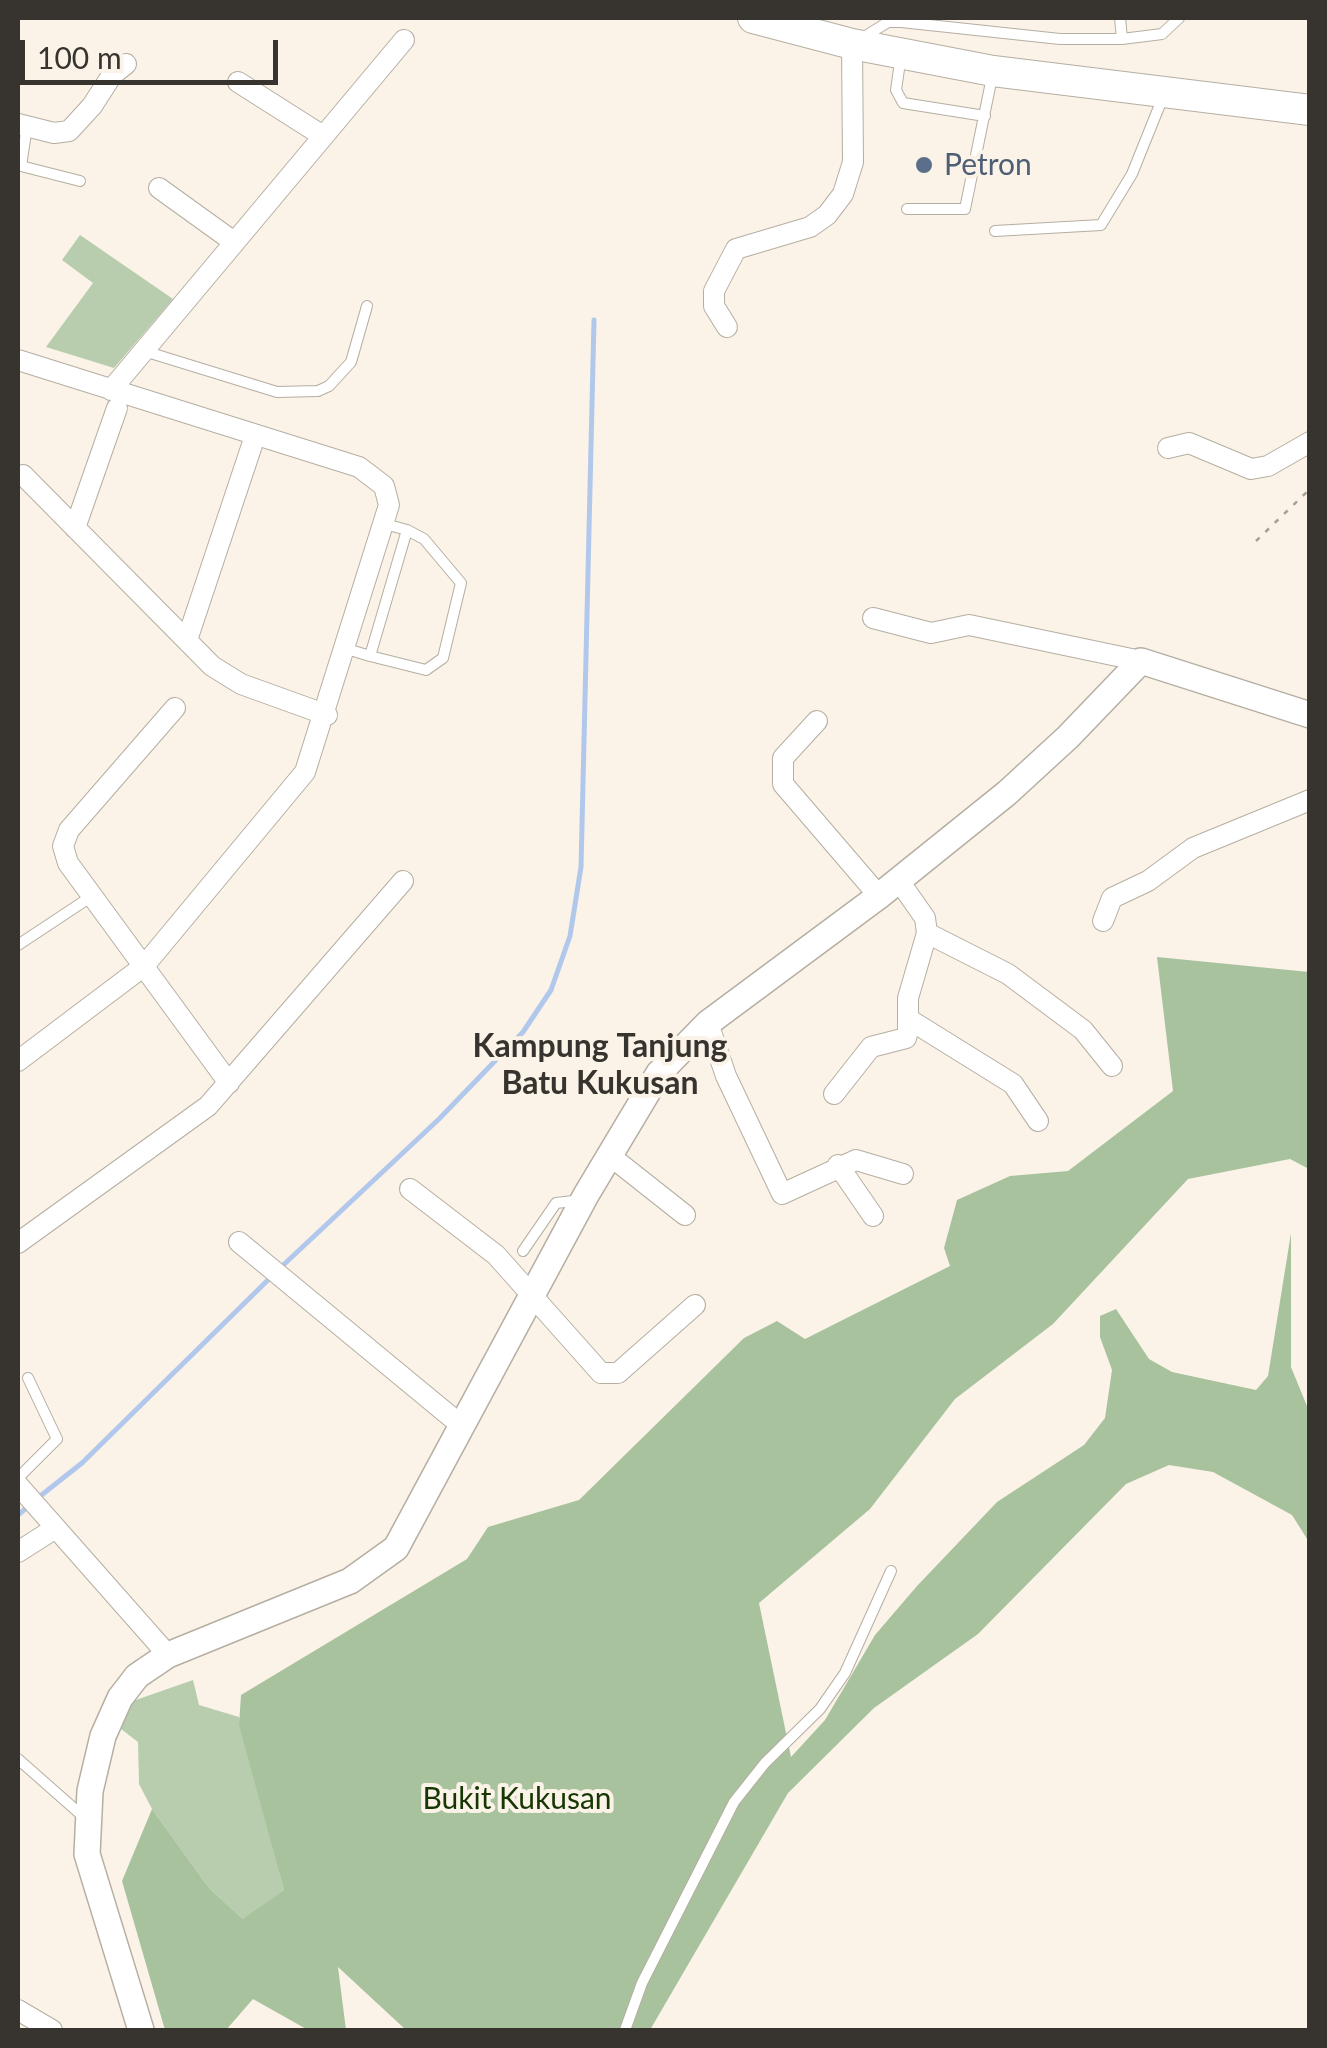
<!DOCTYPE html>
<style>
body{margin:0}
#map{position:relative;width:1327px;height:2048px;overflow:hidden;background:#fbf3e7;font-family:Lato,sans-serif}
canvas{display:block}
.frame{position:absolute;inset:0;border:20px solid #37342f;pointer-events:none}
.scale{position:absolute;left:20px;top:40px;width:258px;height:45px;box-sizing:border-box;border:5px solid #37342f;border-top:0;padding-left:12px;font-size:30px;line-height:35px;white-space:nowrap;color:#37342f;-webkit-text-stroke:8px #fbf3e7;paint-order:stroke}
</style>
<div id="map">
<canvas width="1327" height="2048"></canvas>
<div class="frame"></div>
<div class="scale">100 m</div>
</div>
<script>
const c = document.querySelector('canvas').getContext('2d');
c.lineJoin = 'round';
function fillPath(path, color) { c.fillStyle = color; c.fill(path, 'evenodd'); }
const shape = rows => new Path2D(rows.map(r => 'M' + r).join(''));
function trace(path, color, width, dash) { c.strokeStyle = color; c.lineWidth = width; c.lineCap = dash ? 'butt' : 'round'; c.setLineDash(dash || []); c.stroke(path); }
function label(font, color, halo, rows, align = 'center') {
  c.font = font + ' Lato,sans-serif'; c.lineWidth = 8; c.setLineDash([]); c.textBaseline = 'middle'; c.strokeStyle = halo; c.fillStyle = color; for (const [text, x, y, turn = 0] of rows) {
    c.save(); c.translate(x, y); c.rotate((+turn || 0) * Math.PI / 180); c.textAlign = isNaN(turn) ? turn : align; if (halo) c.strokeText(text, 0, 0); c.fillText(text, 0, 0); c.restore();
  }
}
const green = shape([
 [80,235,173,299,114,368,46,347,93,283,62,260],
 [193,1680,199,1705,239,1717,284,1890,244,1920,209,1888,152,1809,139,1784,138,1742,121,1729,133,1701]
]);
const forest = shape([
 [1157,957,1309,972,1309,1169,1290,1159,1188,1179,1053,1324,955,1399,870,1509,759,1603,791,1757,825,1720,875,1635,917,1586,997,1502,1084,1445,1105,1418,1112,1370,1100,1337,1100,1316,1116,1309,1149,1359,1172,1372,1256,1390,1268,1376,1291,1233,1291,1367,1309,1411,1309,1542,1292,1515,1213,1472,1169,1465,1126,1484,978,1634,874,1708,788,1793,650,2030,406,2030,338,1967,346,2030,308,2030,253,1999,226,2030,165,2030,122,1881,152,1809,209,1888,243,1919,284,1890,239,1725,241,1695,467,1559,488,1527,579,1500,744,1338,777,1321,805,1339,950,1266,944,1248,957,1200,1010,1176,1068,1171,1173,1091]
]);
const stream = shape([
 [278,1270,439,1119,523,1032,551,990,570,936,581,867,594,320],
 [39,1497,82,1463,270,1278],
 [18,1515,31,1504]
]);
const path = shape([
 [1256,541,1310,489]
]);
const service = shape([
 [861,39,888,22,901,22,1060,39,1122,39,1120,18],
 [1122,39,1162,34,1179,18],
 [901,55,896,90,903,103,985,116],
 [27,126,21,166,80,181],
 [907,209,965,209,992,77],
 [995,231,1101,225,1132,174,1163,97],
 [144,351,277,392,318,391,329,386,351,362,367,306],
 [347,649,370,656,407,530,385,524],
 [370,656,426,670,443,658,461,583,424,539,407,530],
 [18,945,92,896],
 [523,1251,556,1203,582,1200],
 [18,1478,57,1439,28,1378],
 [18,1759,86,1819],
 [625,2030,642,1983,734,1802,765,1763,820,1709,845,1673,891,1571]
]);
const minor = shape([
 [238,82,323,136],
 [18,124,54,133,69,131,92,106,112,75,126,64],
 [159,188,234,242],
 [727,327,714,306,714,291,736,249,810,227,827,215,843,194,853,162,852,44],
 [18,360,359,467,384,486,389,505,305,772,144,966,18,1061],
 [111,390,404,40],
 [1168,448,1189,443,1251,469,1268,466,1310,442],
 [23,475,212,666,241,684,327,715],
 [75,528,117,408],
 [873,618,931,633,969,625,1141,661],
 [187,640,252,445],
 [175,708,69,830,63,846,68,863,229,1083],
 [817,721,783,758,783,784,879,896],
 [1103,921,1112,898,1148,881,1193,848,1310,800],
 [927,933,1008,974,1083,1030,1112,1066],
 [910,1020,1013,1084,1038,1121],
 [708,1023,726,1076,782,1194,856,1160,903,1174],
 [834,1094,871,1047,906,1038,908,1031,908,998,927,933,925,918,899,881],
 [609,1155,685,1215],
 [838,1165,873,1216],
 [410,1189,496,1255,601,1373,618,1373,695,1305],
 [239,1242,462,1426],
 [18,1243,208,1106,403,881],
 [18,1485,168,1655],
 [18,1552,54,1529],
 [18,2010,52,2030]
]);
const tertiary = shape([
 [141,2030,87,1854,90,1791,103,1736,120,1698,137,1676,168,1655,350,1581,396,1548,586,1195,659,1073,708,1023,879,896,1007,793,1068,737,1141,661,1310,715]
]);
const secondary = shape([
 [753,18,852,44,993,71,1310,110]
]);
const markers = [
 [924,165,10,"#5c6f8a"]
];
const serviceNames = [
 ["Petron",944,165]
];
const parkNames = [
 ["Bukit Kukusan",517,1799]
];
const neighbourhoodNames = [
 ["Kampung Tanjung",600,1047],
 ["Batu Kukusan",600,1084]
];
fillPath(green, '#b7cdae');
fillPath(forest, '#a8c29e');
trace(stream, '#b1c8ec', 5);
trace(service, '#b5aea2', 12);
trace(minor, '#b5aea2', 22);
trace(tertiary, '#b5aea2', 28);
trace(secondary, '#b5aea2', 32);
trace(path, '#a6a097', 2.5, [5, 8]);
trace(service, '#fff', 10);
trace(minor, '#fff', 20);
trace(tertiary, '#fff', 25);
trace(secondary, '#fff', 30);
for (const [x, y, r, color] of markers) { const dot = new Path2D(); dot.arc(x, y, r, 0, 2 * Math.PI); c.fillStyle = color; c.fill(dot); trace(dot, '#fbf3e7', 4); }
label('30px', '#4e5e75', '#fbf3e7', serviceNames, 'left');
label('30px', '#163703', '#fbf3e7', parkNames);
label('bold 32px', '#37342f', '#fbf3e7', neighbourhoodNames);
</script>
